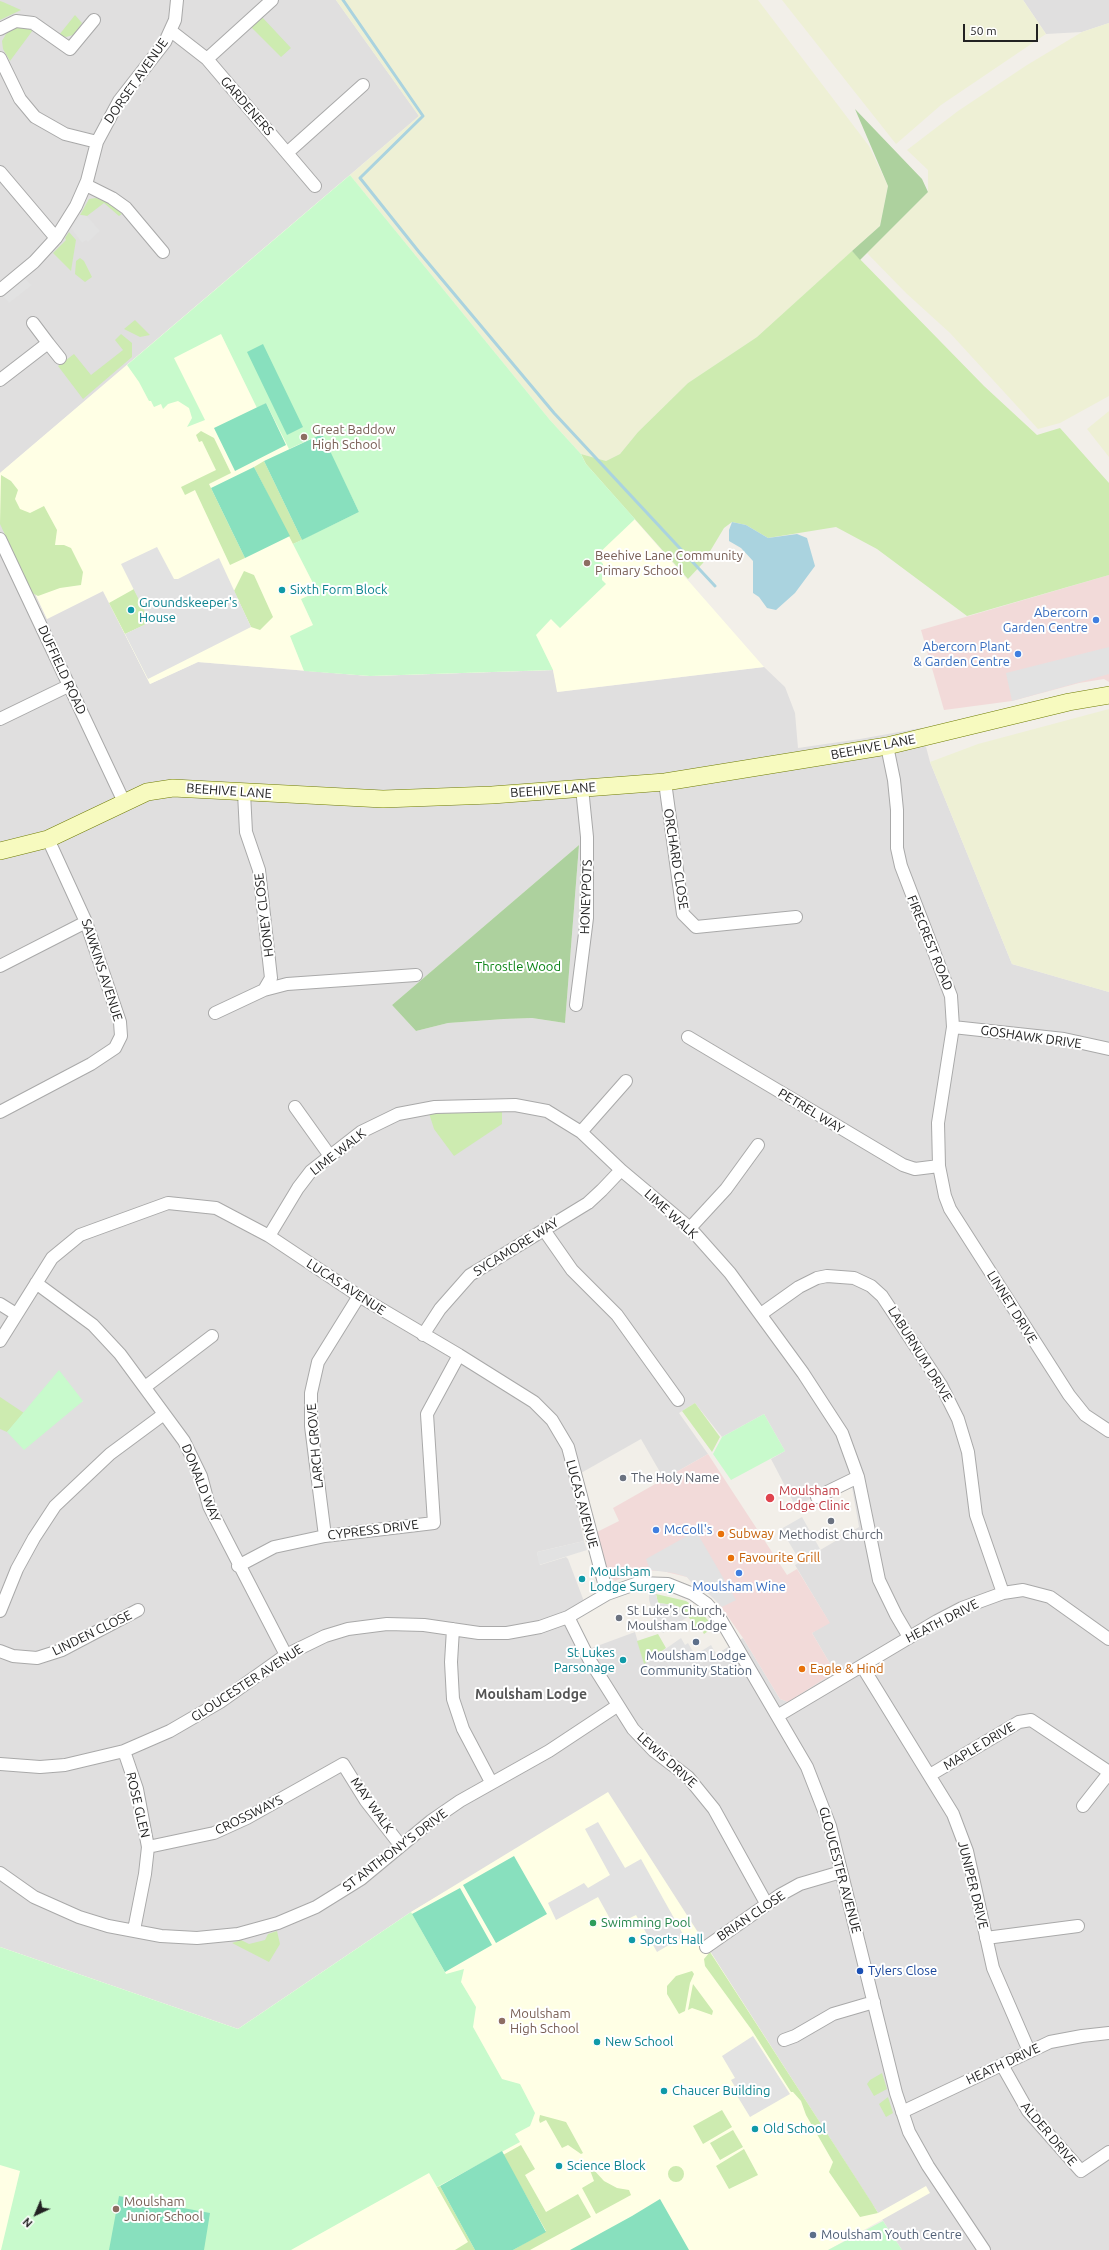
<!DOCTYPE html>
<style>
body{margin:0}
#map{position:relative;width:1109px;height:2250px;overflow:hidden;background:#f2efe9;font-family:Ubuntu,sans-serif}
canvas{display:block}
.north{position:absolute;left:16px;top:2194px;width:40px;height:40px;-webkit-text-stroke:3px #fff;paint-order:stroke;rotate:224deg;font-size:11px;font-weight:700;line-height:16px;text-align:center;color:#222}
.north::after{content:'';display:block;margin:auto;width:14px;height:18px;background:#222;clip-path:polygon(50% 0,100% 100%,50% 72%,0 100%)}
.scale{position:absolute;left:963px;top:24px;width:75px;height:18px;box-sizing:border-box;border:2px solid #222;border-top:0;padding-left:5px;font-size:12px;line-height:14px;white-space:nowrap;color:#222;-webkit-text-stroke:3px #fff;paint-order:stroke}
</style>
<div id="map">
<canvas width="1109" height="2250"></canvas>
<div class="north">N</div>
<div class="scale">50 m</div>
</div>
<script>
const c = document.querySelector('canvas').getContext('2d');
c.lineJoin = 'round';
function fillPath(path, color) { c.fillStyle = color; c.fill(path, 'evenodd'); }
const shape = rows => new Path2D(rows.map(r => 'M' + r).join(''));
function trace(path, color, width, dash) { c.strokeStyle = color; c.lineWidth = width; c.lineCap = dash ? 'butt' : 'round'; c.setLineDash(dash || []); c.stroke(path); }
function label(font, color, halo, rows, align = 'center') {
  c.font = font + ' Ubuntu,sans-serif'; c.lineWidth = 4; c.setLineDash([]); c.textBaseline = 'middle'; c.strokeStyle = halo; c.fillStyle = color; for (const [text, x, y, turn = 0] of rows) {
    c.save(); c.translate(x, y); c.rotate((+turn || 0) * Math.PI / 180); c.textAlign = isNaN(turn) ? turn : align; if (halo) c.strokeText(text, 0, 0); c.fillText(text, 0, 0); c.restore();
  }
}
const residential = shape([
 [0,0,336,0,419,116,0,473],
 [1023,0,1109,0,1109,23,1082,32,1046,34],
 [0,519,47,619,103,591,150,684,198,662,370,676,553,670,558,692,764,667,785,687,795,713,798,748,860,739,921,728,930,762,1012,964,1109,992,1109,2250,902,2250,706,1947,491,1865,411,1912,238,2029,0,1947],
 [579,845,565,1023,532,1018,504,1019,448,1023,416,1031,392,1005],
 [83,1401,8,1432,24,1413],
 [695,1403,722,1437,764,1414,785,1451,771,1459,796,1507,850,1476,859,1527,795,1565,829,1622,812,1633,835,1672,788,1702,780,1699,743,1638,677,1678,661,1652,644,1663,635,1632,589,1649,574,1621,588,1612,568,1559,566,1557,540,1565,537,1552,584,1541,570,1476,581,1473,641,1439,664,1479,708,1454,679,1413]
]);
const commercial = shape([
 [1109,575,1109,682,1104,679,1079,683,1012,701,944,710,921,630],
 [708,1454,787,1575,797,1569,830,1623,812,1633,835,1672,788,1702,780,1699,743,1638,717,1601,709,1594,692,1583,687,1577,662,1571,637,1570,615,1581,606,1573,595,1533,619,1521,613,1508]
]);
const education = shape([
 [350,175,550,420,581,454,586,464,764,667,557,692,553,670,370,676,198,662,150,684,103,591,47,619,0,519,0,473],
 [608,1792,878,2213,926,2186,930,2193,828,2250,0,2250,0,1947,238,2029,411,1912]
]);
const farmland = shape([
 [336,0,758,0,869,146,888,186,880,226,757,337,688,383,638,432,620,454,606,461,581,454,550,420,350,175,419,116],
 [782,0,1023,0,1046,34,941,105,896,144],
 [1109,23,1109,396,1060,423,1038,429,950,333,906,293,867,253,928,192,928,170,907,150,958,111,1027,65,1082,32],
 [1109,411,1109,457,1087,429],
 [1109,709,1109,992,1012,964,930,762,978,744]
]);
const grass = shape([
 [0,1,3,2,21,10,0,20],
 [75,15,82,23,78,29,73,35,66,37,59,35],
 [262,17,291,48,281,57,251,27],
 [16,27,22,27,33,30,10,61,3,49,2,41,6,34],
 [96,198,110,203,122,214,119,216,104,203,87,216,80,215,89,199],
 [69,232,76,240,71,271,53,253,66,240,65,238],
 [852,251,984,386,1037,435,1060,428,1109,483,1109,575,967,616,877,549,836,527,768,538,746,525,732,522,724,528,703,563,688,579,586,464,581,454,606,461,620,454,638,432,688,383,757,337],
 [80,258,84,261,92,277,85,282,75,274,76,261],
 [135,320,150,335,140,337,124,329],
 [121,334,132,343,132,357,83,399,58,366,74,354,91,375,123,350,115,340],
 [201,431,214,438,231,473,209,484,245,558,230,565,195,490,185,495,181,487,216,470,202,441,199,442,196,435],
 [264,461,302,540,293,544,254,467],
 [1,475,11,481,18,490,15,499,20,509,30,513,44,506,57,530,55,545,64,545,71,548,83,572,81,585,60,588,38,596,32,593,0,524],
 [244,571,254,575,273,617,260,630,251,627,234,591],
 [134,589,151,622,125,634,109,603],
 [502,1108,502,1124,454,1156,434,1129,428,1110],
 [0,1397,24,1413,7,1432,0,1429],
 [695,1403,720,1437,712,1452,682,1411],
 [656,1594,686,1601,699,1610,714,1627,704,1634,700,1627,697,1629,683,1609,674,1605,658,1603],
 [658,1634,666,1648,644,1664,637,1641],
 [277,1931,280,1944,269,1962,232,1943,241,1940,249,1944,265,1940,268,1934],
 [710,1952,872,2203,878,2213,860,2217,829,2172,833,2162,806,2115,801,2101,793,2092,791,2092,751,2029,705,1966,704,1959],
 [692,1971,694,1974,690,1983,685,2011,679,2014,667,1994,667,1986,676,1976],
 [693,1984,713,2011,712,2015,692,2008,688,2010],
 [882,2073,887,2089,874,2096,867,2084,870,2080],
 [888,2097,893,2113,886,2117,879,2104],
 [722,2110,732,2127,703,2144,693,2126],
 [540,2115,566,2122,583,2153,581,2154,568,2145,562,2148,546,2120,540,2123,539,2120],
 [733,2130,743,2147,720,2160,710,2143],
 [521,2145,535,2169,525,2175,546,2212,578,2194,591,2217,530,2250,513,2250,546,2231,503,2155],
 [744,2149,758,2175,729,2189,716,2166],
 '668 2174a8 8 0 1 1 16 0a8 8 0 1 1-16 0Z',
 [592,2168,604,2181,617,2188,629,2190,631,2195,596,2214,582,2188,594,2181,590,2170],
 [440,2186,475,2250,455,2250,468,2242,437,2187]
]);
const forest = shape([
 [855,109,922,179,928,192,860,260,852,251,880,226,888,186],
 [579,845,565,1023,532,1018,504,1019,448,1023,416,1031,392,1005]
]);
const park = shape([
 [350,175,550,420,581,454,586,464,635,519,596,556,603,564,602,580,606,584,560,628,551,619,536,635,553,670,370,676,304,671,290,636,313,625,301,599,310,595,307,589,314,585,293,544,359,512,321,434,289,449,266,403,257,408,221,334,174,358,205,420,187,427,192,418,189,408,178,401,168,404,163,409,161,404,154,407,151,401,149,401,139,382,127,365],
 [59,1370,83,1401,24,1450,7,1432],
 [764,1414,785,1451,731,1480,713,1454,722,1437],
 [411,1912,446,1974,464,1969,461,1982,476,2007,473,2027,502,2079,520,2084,535,2113,530,2126,515,2134,520,2142,437,2187,429,2173,291,2250,1,2250,20,2171,0,2165,0,1947,238,2029],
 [883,2221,902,2250,828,2250]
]);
const pitch = shape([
 [263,344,303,427,287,435,247,352],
 [266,403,286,445,235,471,214,428],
 [322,434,359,512,302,540,264,461],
 [254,467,290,536,245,558,211,488],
 [514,1856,547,1914,496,1943,463,1885],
 [460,1888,492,1945,445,1972,412,1914],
 [502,2151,546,2232,513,2250,475,2250,440,2186],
 [119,2196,210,2213,204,2250,109,2250],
 [660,2199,689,2250,570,2250,632,2216]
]);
const parking = shape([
 [80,215,87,216,100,231,88,242,86,240,82,243,71,228],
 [24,278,32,285,9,303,2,295],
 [157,547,174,579,178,579,219,558,251,627,148,679,125,634,150,622,121,564],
 [1109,647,1109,674,1012,701,1006,673],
 [802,1517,820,1549,800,1561,781,1529],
 [696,1531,736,1600,722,1607,709,1594,692,1583,687,1577,674,1573,650,1570,646,1559],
 [584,1541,587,1550,539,1565,537,1552],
 [649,1593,656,1594,658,1603,674,1605,683,1609,689,1616,663,1633,657,1625,649,1600],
 [681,1638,685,1645,688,1643,695,1655,711,1645,716,1654,677,1678,661,1652],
 [598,1822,625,1868,641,1859,684,1936,657,1952,636,1915,614,1926,598,1897,556,1920,548,1903,584,1883,588,1888,610,1875,585,1829],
 [753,2036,790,2094,750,2117,736,2094,738,2092,731,2080,735,2078,722,2056]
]);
const water = shape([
 [732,522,746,525,768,538,797,534,807,538,815,566,795,593,776,610,767,608,759,597,753,593,753,561,741,548,729,541,729,530]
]);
const stream = shape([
 [343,0,423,116,360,178,419,252,554,413,715,586]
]);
const minor = shape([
 [0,29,16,21,33,23,70,49,94,20],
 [171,31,207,59,315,186],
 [0,58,20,99,35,117,65,134,97,142],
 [207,59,272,0],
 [287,153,363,85],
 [0,172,56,238],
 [86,185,112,198,126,208,163,252],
 [0,290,34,262,56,238,76,206,87,181,97,142,119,101,165,42,175,20,177,0],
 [48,343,60,358],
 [0,380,48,343,33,323],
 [0,539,124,802],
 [0,719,68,686],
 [887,746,894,780,897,810,897,848,901,866,951,996,953,1027,938,1123,939,1166,945,1196,950,1209,1069,1395,1085,1415,1109,1431],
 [665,782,683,914,696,927,796,917],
 [0,966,86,922],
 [264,990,287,984,416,975],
 [576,1005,587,918,587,837,582,788],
 [215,1013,264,990,271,978,259,870,246,832,244,793],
 [953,1027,1064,1039,1109,1049],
 [688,1037,903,1165,915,1169,939,1166],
 [295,1107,330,1156],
 [0,1112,91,1064,115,1048,121,1036,120,1022,86,922,48,839],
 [581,1132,626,1081],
 [690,1228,726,1189,758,1145],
 [544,1230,572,1270,617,1315,678,1400],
 [269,1236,298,1188,311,1171,361,1132,398,1114,435,1107,515,1105,547,1111,581,1132,621,1170,690,1228,730,1273,803,1373,842,1433,858,1477,879,1580,896,1615,909,1637],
 [36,1283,93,1325,120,1354,184,1441,201,1476,209,1506,286,1655],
 [0,1304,16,1314],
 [761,1314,799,1287,817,1278,827,1276,854,1278,871,1286,882,1296,941,1385,958,1419,968,1452,976,1515,1003,1593],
 [423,1335,440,1309,470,1275,588,1203,602,1190,621,1170],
 [0,1341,52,1258,80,1235,168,1203,216,1208,269,1236,359,1296,459,1355,534,1402,552,1420,568,1447,607,1594],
 [145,1387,212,1336],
 [817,1497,858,1477],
 [325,1536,311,1426,311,1393,318,1362,359,1296],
 [238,1566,274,1547,325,1536,434,1523,427,1414,459,1355],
 [0,1611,17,1569,34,1538,55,1506,110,1454,164,1414],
 [568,1617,589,1659,633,1729,654,1751,688,1777,714,1809,766,1903],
 [453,1629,451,1662,453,1699,463,1729,491,1782],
 [0,1651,13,1656,37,1658,62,1650,138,1610],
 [862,1666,953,1814,967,1851,993,1968,1029,2051],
 [779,1715,937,1621,962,1608,1003,1593,1023,1590,1050,1597,1109,1639],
 [124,1751,137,1789,148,1847,145,1874,134,1930],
 [0,1764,40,1767,65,1765,124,1751,170,1731,220,1702,286,1655,325,1636,348,1629,387,1624,424,1625,479,1633,507,1633,540,1627,568,1617,607,1594,638,1583,668,1584,693,1594,707,1604,721,1620,807,1767,830,1826,896,2093,909,2132,928,2166,984,2250],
 [930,1775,1019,1722,1031,1720,1109,1772],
 [1083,1806,1109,1773],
 [148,1847,214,1833,247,1818,343,1764,366,1801,401,1846],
 [0,1873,34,1897,79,1917,108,1926,161,1936,197,1938,238,1934,278,1923,316,1907,361,1879,431,1821,460,1801,549,1751,617,1706],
 [986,1938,1078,1926],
 [706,1947,780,1895,800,1884,841,1872],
 [784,2040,795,2036,833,2014,874,2002],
 [1002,2065,1028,2111,1081,2171,1109,2152],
 [902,2112,1050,2042,1082,2036,1109,2033]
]);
const secondary = shape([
 [0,851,48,839,147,792,173,788,383,799,492,795,665,782,887,746,1069,702,1109,695]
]);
const markers = [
 [304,437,4,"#8d6e63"],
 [587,563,4,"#8d6e63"],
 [282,590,4,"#0f9aa8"],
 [131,610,4,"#0f9aa8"],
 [1096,620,4,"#3f7fe0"],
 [1018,654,4,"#3f7fe0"],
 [623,1478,4,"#6b7280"],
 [770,1498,5,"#e0444e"],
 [831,1521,4,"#6b7280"],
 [656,1530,4,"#3f7fe0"],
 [721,1534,4,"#e8710a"],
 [731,1558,4,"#e8710a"],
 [739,1573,4,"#3f7fe0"],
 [582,1579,4,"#0f9aa8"],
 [619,1618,4,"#6b7280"],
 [696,1642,4,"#5c6f8a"],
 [623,1660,4,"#0f9aa8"],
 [802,1669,4,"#e8710a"],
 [593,1923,4,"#2e9e5b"],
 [632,1940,4,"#0f9aa8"],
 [860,1971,4,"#1a4fb4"],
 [502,2021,4,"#8d6e63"],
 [597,2042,4,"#0f9aa8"],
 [664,2091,4,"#0f9aa8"],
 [755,2129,4,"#0f9aa8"],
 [559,2166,4,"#0f9aa8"],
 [116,2209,4,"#8d6e63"],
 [813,2235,4,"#5c6f8a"]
];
const streetNames = [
 ["DORSET AVENUE",136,81,-55],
 ["GARDENERS",247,106,49],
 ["DUFFIELD ROAD",62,670,65],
 ["BEEHIVE LANE",873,747,-11],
 ["BEEHIVE LANE",553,790,-4],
 ["BEEHIVE LANE",229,791,4],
 ["ORCHARD CLOSE",676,859,81],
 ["HONEYPOTS",586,897,-88],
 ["HONEY CLOSE",264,915,-97],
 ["FIRECREST ROAD",930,943,68],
 ["SAWKINS AVENUE",102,970,72],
 ["GOSHAWK DRIVE",1031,1037,8],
 ["PETREL WAY",811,1111,31],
 ["LIME WALK",338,1152,-38],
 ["LIME WALK",671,1214,42],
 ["SYCAMORE WAY",516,1247,-32],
 ["LUCAS AVENUE",346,1287,33],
 ["LINNET DRIVE",1012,1307,58],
 ["LABURNUM DRIVE",920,1354,58],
 ["LARCH GROVE",315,1446,-95],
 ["DONALD WAY",201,1483,68],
 ["LUCAS AVENUE",582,1504,75],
 ["CYPRESS DRIVE",373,1530,-7],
 ["HEATH DRIVE",942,1621,-27],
 ["LINDEN CLOSE",92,1633,-26],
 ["GLOUCESTER AVENUE",247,1683,-33],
 ["MAPLE DRIVE",979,1746,-31],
 ["LEWIS DRIVE",667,1760,42],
 ["ROSE GLEN",138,1805,77],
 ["MAY WALK",372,1805,55],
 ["CROSSWAYS",249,1815,-26],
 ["ST ANTHONY'S DRIVE",395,1850,-37],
 ["GLOUCESTER AVENUE",840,1870,75],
 ["JUNIPER DRIVE",973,1885,76],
 ["BRIAN CLOSE",751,1916,-34],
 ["HEATH DRIVE",1003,2064,-25],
 ["ALDER DRIVE",1049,2134,50]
];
const educationNames = [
 ["Great Baddow",312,430],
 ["High School",312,445],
 ["Beehive Lane Community",595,556],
 ["Primary School",595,571],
 ["Moulsham",510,2014],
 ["High School",510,2029],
 ["Moulsham",124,2202],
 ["Junior School",124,2217]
];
const cultureNames = [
 ["Sixth Form Block",290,590],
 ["Groundskeeper's",139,603],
 ["House",139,618],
 ["Moulsham",590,1572],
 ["Lodge Surgery",590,1587],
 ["St Lukes",615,1653,"right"],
 ["Parsonage",615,1668,"right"],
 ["Sports Hall",640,1940],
 ["New School",605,2042],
 ["Chaucer Building",672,2091],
 ["Old School",763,2129],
 ["Science Block",567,2166]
];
const shopNames = [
 ["Abercorn",1088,613],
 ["Garden Centre",1088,628],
 ["Abercorn Plant",1010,647],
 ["& Garden Centre",1010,662],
 ["McColl's",664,1530,"left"],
 ["Moulsham Wine",739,1587,"center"]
];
const parkNames = [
 ["Throstle Wood",518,967]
];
const worshipNames = [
 ["The Holy Name",631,1478],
 ["Methodist Church",831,1535,"center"],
 ["St Luke's Church,",627,1611],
 ["Moulsham Lodge",627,1626]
];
const healthNames = [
 ["Moulsham",779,1491],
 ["Lodge Clinic",779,1506]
];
const foodNames = [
 ["Subway",729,1534],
 ["Favourite Grill",739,1558],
 ["Eagle & Hind",810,1669]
];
const serviceNames = [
 ["Moulsham Lodge",696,1656],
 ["Community Station",696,1671],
 ["Moulsham Youth Centre",821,2235,"left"]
];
const leisureNames = [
 ["Swimming Pool",601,1923]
];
const transitNames = [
 ["Tylers Close",868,1971]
];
const neighbourhoodNames = [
 ["Moulsham Lodge",531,1694]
];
fillPath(residential, '#e0dfdf');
fillPath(commercial, '#f2dad9');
fillPath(education, '#ffffe5');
fillPath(farmland, '#eef0d5');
fillPath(grass, '#cdebb0');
fillPath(forest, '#add19e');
fillPath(park, '#c8facc');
fillPath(pitch, '#88e0be');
fillPath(parking, '#e2e2e2');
fillPath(water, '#aad3df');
trace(stream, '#aad3df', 3);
trace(minor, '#a9a9a9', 14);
trace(secondary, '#707d05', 18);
trace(minor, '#fff', 12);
trace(secondary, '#f7fabf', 17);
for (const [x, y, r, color] of markers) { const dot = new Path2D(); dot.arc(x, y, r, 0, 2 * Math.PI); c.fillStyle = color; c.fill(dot); trace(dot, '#fff', 1.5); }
label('13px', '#222', '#fff', streetNames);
label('13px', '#785e54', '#fff', educationNames, 'left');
label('13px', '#0d838f', '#fff', cultureNames, 'left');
label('13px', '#366cbe', '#fff', shopNames, 'right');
label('13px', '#0c8416', '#fff', parkNames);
label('13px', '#5b616d', '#fff', worshipNames, 'left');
label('13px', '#be3a42', '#fff', healthNames, 'left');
label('13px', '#c56008', '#fff', foodNames, 'left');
label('13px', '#4e5e75', '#fff', serviceNames);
label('13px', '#27864d', '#fff', leisureNames, 'left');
label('13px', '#164399', '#fff', transitNames, 'left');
label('bold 14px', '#555', '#fff', neighbourhoodNames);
</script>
